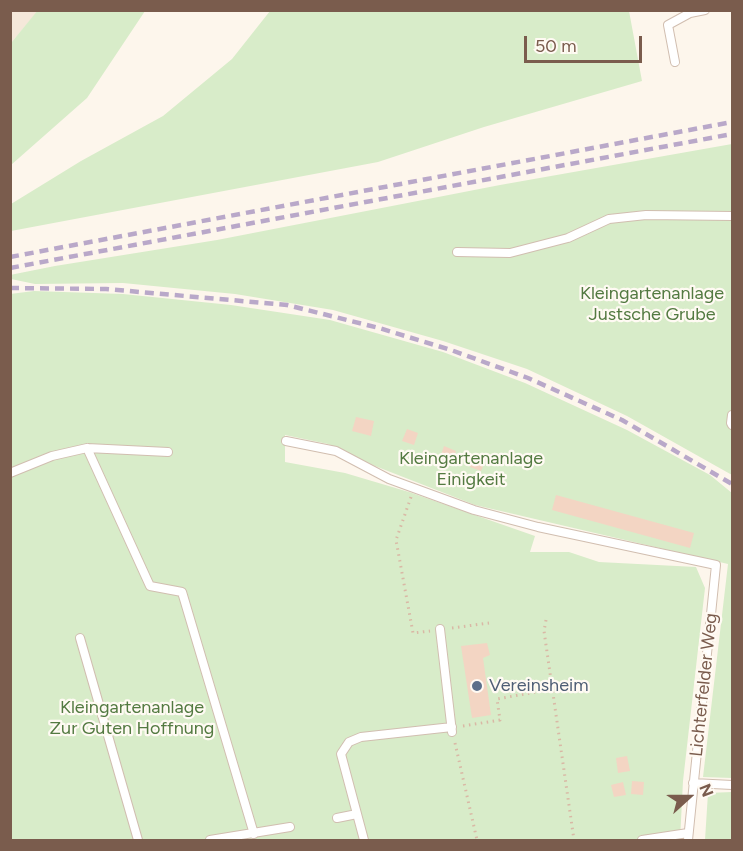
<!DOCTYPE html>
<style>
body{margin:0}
#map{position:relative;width:743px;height:851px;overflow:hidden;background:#fdf6ec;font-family:Figtree,sans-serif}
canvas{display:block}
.frame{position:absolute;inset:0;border:12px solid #7a5c4d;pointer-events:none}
.north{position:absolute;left:659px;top:767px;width:60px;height:60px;-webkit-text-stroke:4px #fffaf3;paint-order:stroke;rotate:69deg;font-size:16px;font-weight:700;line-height:24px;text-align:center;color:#7a5c4d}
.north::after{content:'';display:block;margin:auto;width:21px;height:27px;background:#7a5c4d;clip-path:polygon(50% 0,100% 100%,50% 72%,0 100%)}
.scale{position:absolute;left:524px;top:36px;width:118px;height:27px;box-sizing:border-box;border:3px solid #7a5c4d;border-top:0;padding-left:8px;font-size:18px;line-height:21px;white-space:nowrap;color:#7a5c4d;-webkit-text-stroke:4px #fffaf3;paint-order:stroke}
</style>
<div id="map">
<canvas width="743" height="851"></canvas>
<div class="frame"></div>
<div class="north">N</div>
<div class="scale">50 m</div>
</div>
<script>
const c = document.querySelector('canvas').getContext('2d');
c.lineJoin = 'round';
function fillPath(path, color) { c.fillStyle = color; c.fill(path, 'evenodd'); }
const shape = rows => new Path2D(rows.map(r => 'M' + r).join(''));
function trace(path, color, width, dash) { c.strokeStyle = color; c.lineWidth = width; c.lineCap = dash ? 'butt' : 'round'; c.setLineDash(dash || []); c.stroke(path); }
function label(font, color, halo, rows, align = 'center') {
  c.font = font + ' Figtree,sans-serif'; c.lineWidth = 4.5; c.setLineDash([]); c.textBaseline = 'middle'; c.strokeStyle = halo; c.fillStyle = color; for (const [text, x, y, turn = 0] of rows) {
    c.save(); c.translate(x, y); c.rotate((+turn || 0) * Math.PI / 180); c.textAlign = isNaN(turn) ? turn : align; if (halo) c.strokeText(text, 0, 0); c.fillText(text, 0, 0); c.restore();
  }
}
const residential = shape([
 [11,11,38,11,11,43]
]);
const green = shape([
 [38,10,145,11,87,98,11,165,11,43],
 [270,11,629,11,642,81,484,127,378,162,11,231,11,204,81,161,163,116,232,59],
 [732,144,732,475,627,416,527,369,443,341,333,310,235,294,123,283,35,284,11,279,10,275,55,266,217,240,500,185],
 [34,291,123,294,231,305,330,320,443,352,525,383,627,430,710,475,732,493,732,778,703,777,728,564,475,505,375,466,328,444,285,435,285,462,345,473,409,492,535,536,530,552,569,552,599,562,696,567,705,588,683,781,680,840,11,840,10,294],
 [732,792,732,840,705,840,708,793]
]);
const building = shape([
 [356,417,374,421,371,436,352,431],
 [407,429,418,433,414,445,402,441],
 [444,446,456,451,452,462,440,458],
 [474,455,486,459,481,471,470,467],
 [556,495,694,533,690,548,552,510],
 [487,643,490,655,483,658,491,715,472,718,461,646],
 [627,756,630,771,618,773,616,758],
 [632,781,644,782,643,795,631,794],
 [623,782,626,795,614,797,611,785]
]);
const path = shape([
 [411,497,396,540,413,633,430,631],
 [546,620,544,631,574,840],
 [452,628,489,623],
 [463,726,500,720,497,699,552,689],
 [455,743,477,840]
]);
const lane = shape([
 [675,62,668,25,690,13,705,10],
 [457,252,510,253,568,238,609,219,646,215,732,216],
 [732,415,731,423,732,425],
 [286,441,336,451,389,479,474,510,538,527,716,565,688,840],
 [87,448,150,586,182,592,254,834],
 [10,473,52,456,87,448,168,452],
 [440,629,452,732],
 [80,638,138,840],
 [693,783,732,785],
 [337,818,357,814],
 [210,840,290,827],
 [364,840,341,754,349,742,361,737,452,727],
 [642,840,688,833]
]);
const rail = shape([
 [10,257,732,122],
 [10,268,732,134],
 [10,288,106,289,287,305,379,328,451,350,528,378,622,420,732,484]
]);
const markers = [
 [477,686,6,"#5c6f8a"]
];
const parkNames = [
 ["Kleingartenanlage",652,294],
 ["Justsche Grube",652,315],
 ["Kleingartenanlage",471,459],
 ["Einigkeit",471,480],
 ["Kleingartenanlage",132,708],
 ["Zur Guten Hoffnung",132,729]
];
const streetNames = [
 ["Lichterfelder Weg",704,685,-84]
];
const serviceNames = [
 ["Vereinsheim",489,686]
];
fillPath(residential, '#f5e8da');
fillPath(green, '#d8ecc9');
fillPath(building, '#f3d5c3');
trace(lane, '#d1beb0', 10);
trace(path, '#d9b8a5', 3, [1.5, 4.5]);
trace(lane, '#fff', 8);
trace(rail, '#b9a8c9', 4.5, [9, 6]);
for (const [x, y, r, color] of markers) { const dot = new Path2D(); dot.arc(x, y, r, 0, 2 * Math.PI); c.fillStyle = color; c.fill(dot); trace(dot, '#fffaf3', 2); }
label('18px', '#537a41', '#fffaf3', parkNames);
label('18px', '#7a5c4d', '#fffaf3', streetNames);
label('18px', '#4e5e75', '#fffaf3', serviceNames, 'left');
</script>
